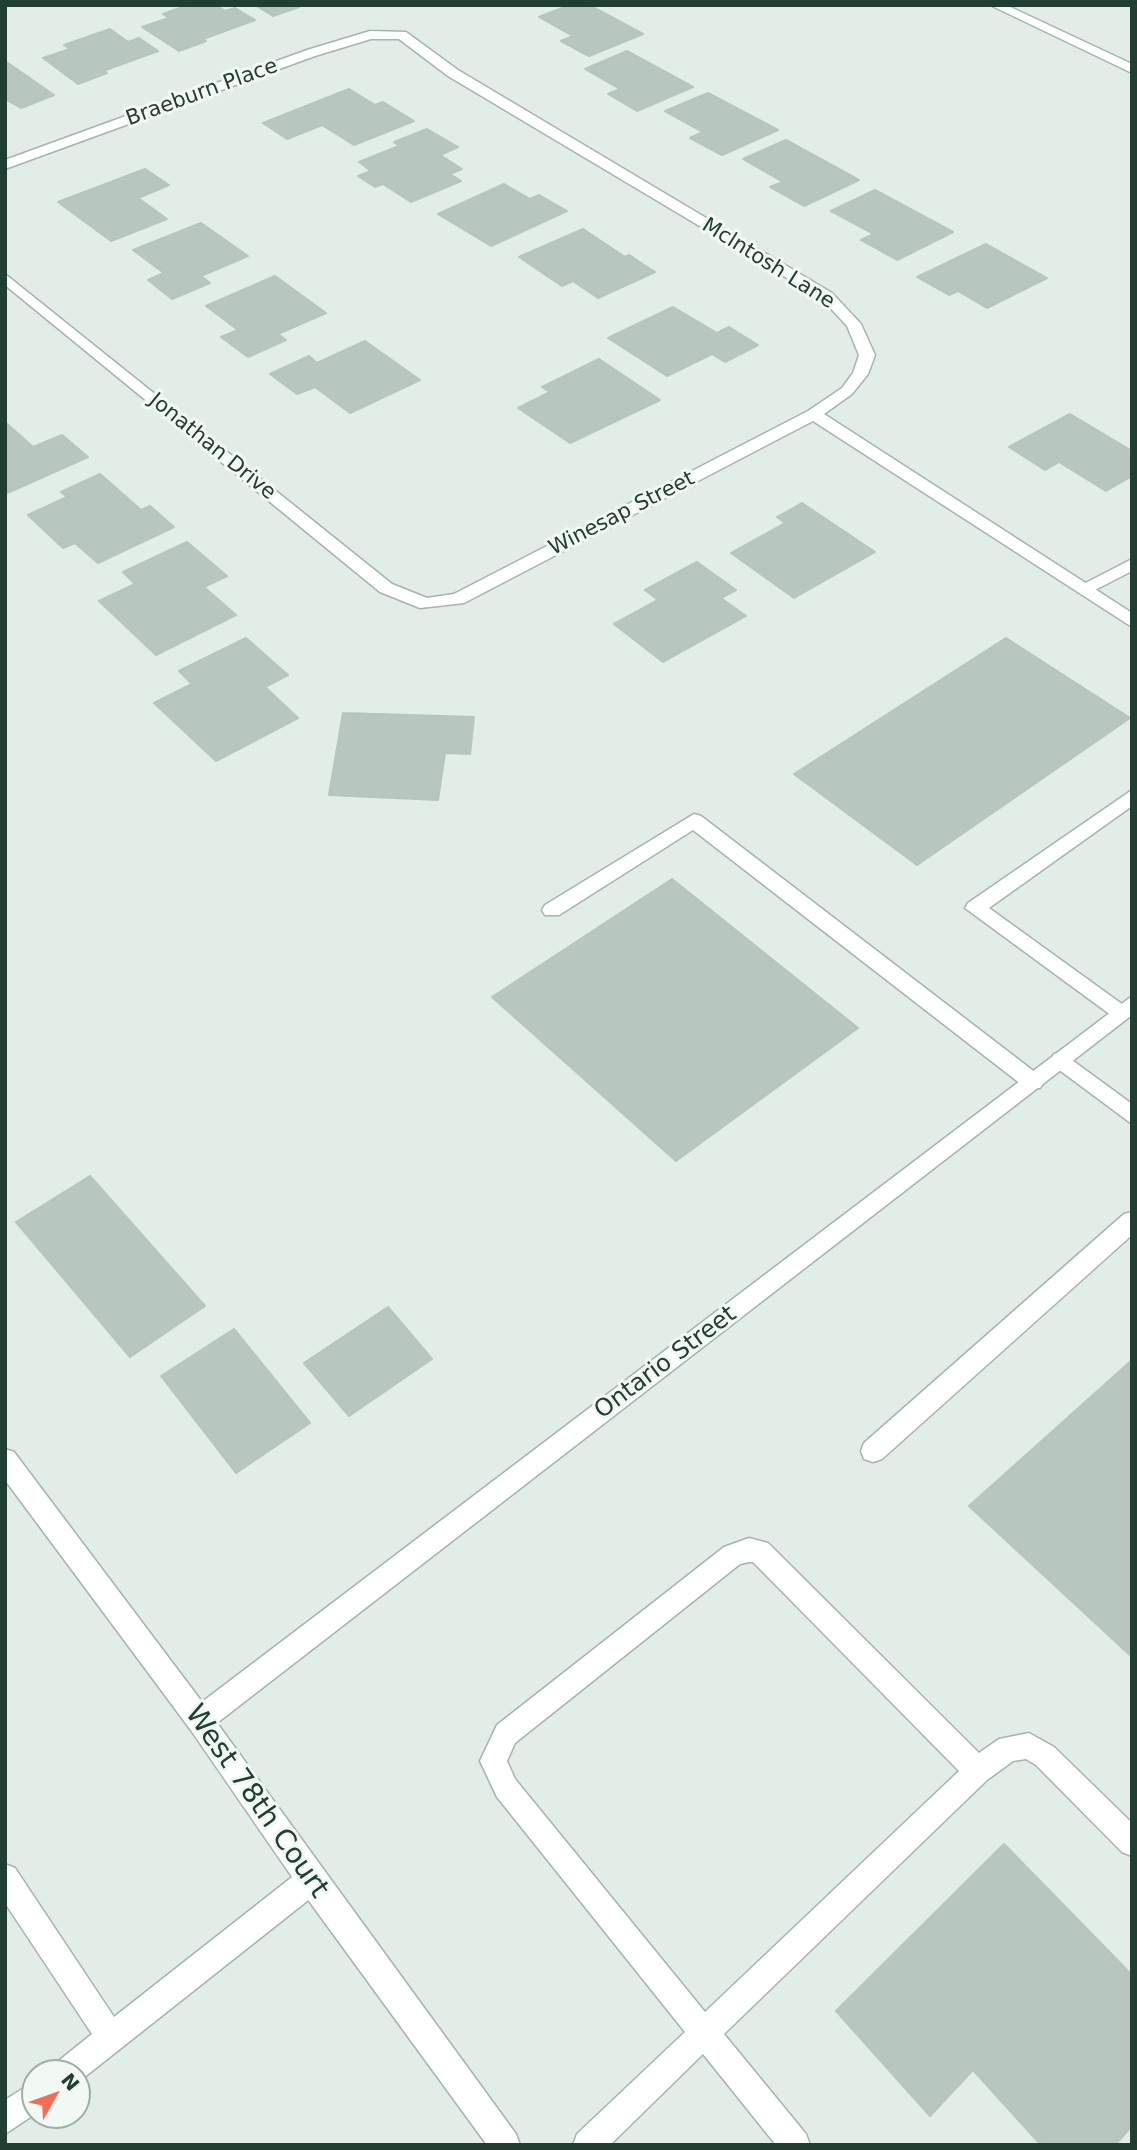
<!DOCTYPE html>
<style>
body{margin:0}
#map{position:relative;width:1137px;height:2150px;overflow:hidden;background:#e1ede6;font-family:"DejaVu Sans",sans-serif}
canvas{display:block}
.frame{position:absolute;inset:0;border:7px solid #213e33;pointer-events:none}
.north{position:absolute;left:21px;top:2059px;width:70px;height:70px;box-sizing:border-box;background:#f2f9f5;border:2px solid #9eaea7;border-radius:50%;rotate:50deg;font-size:19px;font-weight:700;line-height:28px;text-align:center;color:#213e33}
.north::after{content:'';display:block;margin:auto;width:24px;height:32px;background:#f86c54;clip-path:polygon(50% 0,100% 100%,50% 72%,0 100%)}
</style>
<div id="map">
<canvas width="1137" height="2150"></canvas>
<div class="frame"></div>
<div class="north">N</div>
</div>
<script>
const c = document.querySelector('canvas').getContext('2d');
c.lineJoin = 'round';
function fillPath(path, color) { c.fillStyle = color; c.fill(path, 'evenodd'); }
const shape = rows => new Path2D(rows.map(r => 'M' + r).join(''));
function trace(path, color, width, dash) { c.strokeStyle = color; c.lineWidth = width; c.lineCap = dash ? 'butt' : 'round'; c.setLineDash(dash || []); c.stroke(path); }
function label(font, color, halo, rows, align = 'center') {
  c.font = font + ' "DejaVu Sans",sans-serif'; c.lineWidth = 6; c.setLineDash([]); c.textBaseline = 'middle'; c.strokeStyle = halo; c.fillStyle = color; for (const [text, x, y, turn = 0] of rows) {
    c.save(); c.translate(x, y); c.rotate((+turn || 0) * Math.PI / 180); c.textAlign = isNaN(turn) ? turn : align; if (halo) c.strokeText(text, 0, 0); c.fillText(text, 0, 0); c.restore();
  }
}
const building = shape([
 [188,5,216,5,225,11,235,8,255,20,203,39,206,41,179,51,142,27,169,18,163,14,188,5],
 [255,5,296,5,299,7,273,16,255,5],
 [570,5,589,5,643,34,589,56,561,41,573,36,539,17,570,5],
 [110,29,128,42,139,38,158,51,103,71,107,73,78,84,43,58,70,49,64,45,110,29],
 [627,51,693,87,637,111,608,94,620,89,585,69,627,51],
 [8,63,54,95,21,108,5,99,5,64,8,63],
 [349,89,375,105,383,102,414,121,354,145,322,125,287,139,263,123,349,89],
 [708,93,778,130,722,155,690,138,703,132,665,111,708,93],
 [427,129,458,147,440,155,462,169,450,174,461,181,411,202,383,184,375,187,358,176,371,171,359,162,399,146,394,142,427,129],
 [786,140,859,180,804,206,770,187,783,182,743,159,786,140],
 [145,169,169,185,138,198,167,219,111,241,58,202,145,169],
 [504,184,530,199,539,195,567,211,491,246,438,214,504,184],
 [875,190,953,232,897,260,861,240,874,234,831,211,875,190],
 [201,223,248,256,201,276,210,283,172,299,148,280,164,273,133,250,201,223],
 [583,229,625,257,629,255,655,272,598,298,573,281,562,286,519,257,583,229],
 [986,244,1047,278,987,308,958,291,949,295,917,277,986,244],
 [275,276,326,313,278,334,286,340,248,357,221,337,238,330,206,306,275,276],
 [673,307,717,333,729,327,758,345,725,362,712,354,667,376,608,338,673,307],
 [365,341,420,380,350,413,315,387,297,394,270,374,309,356,317,363,365,341],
 [599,359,660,400,570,443,518,408,550,392,542,387,599,359],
 [1070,414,1132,451,1132,476,1106,491,1059,462,1045,470,1009,447,1070,414],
 [5,422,33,447,62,435,88,457,5,494,5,422],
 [100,474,141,510,150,506,174,527,98,563,75,543,63,548,28,515,67,497,61,492,100,474],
 [802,503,875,552,794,598,731,553,785,523,777,517,802,503],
 [187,542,227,576,204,587,236,615,156,655,99,601,135,584,123,572,187,542],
 [697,562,736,590,721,598,746,616,663,662,614,624,658,600,645,590,697,562],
 [246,638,288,675,265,687,298,718,216,761,154,703,192,684,179,671,246,638],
 [1006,638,1130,718,917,865,794,774,1006,638],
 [343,713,474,717,470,754,445,753,438,800,329,795,343,713],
 [672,879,858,1028,676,1161,492,997,672,879],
 [90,1176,205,1306,130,1357,16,1222,90,1176],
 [388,1307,432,1359,349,1416,304,1363,388,1307],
 [234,1329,310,1423,236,1473,161,1376,234,1329],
 [1132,1360,1132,1657,969,1506,1132,1360],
 [1004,1844,1132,1975,1132,2126,1115,2145,1041,2145,973,2070,930,2116,836,2011,1004,1844]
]);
const service = shape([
 [1132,559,1132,571,1089,593,1083,594,1074,589,1132,559],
 [1132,790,1132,806,989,908,1126,1007,1129,1013,1126,1019,1119,1021,965,908,968,903,1132,790],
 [694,814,701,816,1040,1076,1044,1082,1040,1088,1026,1088,693,830,559,915,545,915,542,910,545,905,694,814],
 [1061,1052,1132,1104,1132,1124,1054,1066,1051,1060,1054,1054,1061,1052],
 [1132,1212,1132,1235,882,1459,873,1462,864,1459,861,1451,864,1443,1124,1214,1132,1212],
 [749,1538,768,1543,979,1753,999,1739,1029,1733,1054,1747,1132,1823,1132,1856,1122,1852,1036,1765,1026,1759,1013,1761,987,1780,724,2034,806,2134,810,2145,776,2145,703,2054,610,2145,573,2145,577,2134,685,2032,497,1797,480,1761,497,1725,724,1547,749,1538],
 [749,1562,753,1562,959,1771,705,2012,515,1779,507,1761,515,1743,740,1564,749,1562],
 [5,1864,15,1868,114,2017,301,1870,311,1866,321,1870,325,1880,321,1890,77,2083,77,2073,51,2073,56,2063,92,2034,5,1903,5,1864],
 [35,2081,35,2114,5,2134,5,2100,35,2081]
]);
const minor = shape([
 [370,31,406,32,458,70,832,293,861,324,875,355,868,374,852,394,824,414,1132,613,1132,627,813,421,464,603,420,608,380,592,5,285,5,274,392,584,427,598,454,594,808,411,842,388,853,373,859,355,847,326,822,299,448,76,399,39,371,39,315,56,5,169,5,160,307,50,370,31],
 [1132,996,1132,1015,217,1723,516,2134,520,2145,487,2145,301,1890,190,1729,5,1480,5,1449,14,1452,202,1702,1132,996]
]);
const tertiary = shape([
 [990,5,1006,5,1132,64,1132,73,990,5]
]);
const farStreetnames = [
 ["Braeburn Place",202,93,-20],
 ["Mclntosh Lane",768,264,32],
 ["Jonathan Drive",212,447,39],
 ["Winesap Street",622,514,-27]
];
const streetNames = [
 ["Ontario Street",666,1363,-37]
];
const nearStreetnames = [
 ["West 78th Court",256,1802,55]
];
fillPath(building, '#b7c7bf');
trace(building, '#b4c6bd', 2);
trace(service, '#a4b5ad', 3);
trace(minor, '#a4b5ad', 3);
trace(tertiary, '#a4b5ad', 3);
fillPath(service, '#fff');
fillPath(minor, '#fff');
fillPath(tertiary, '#fff');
label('21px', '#213e33', '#f2f9f5', farStreetnames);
label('24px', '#213e33', '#f2f9f5', streetNames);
label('28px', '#213e33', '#f2f9f5', nearStreetnames);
</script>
